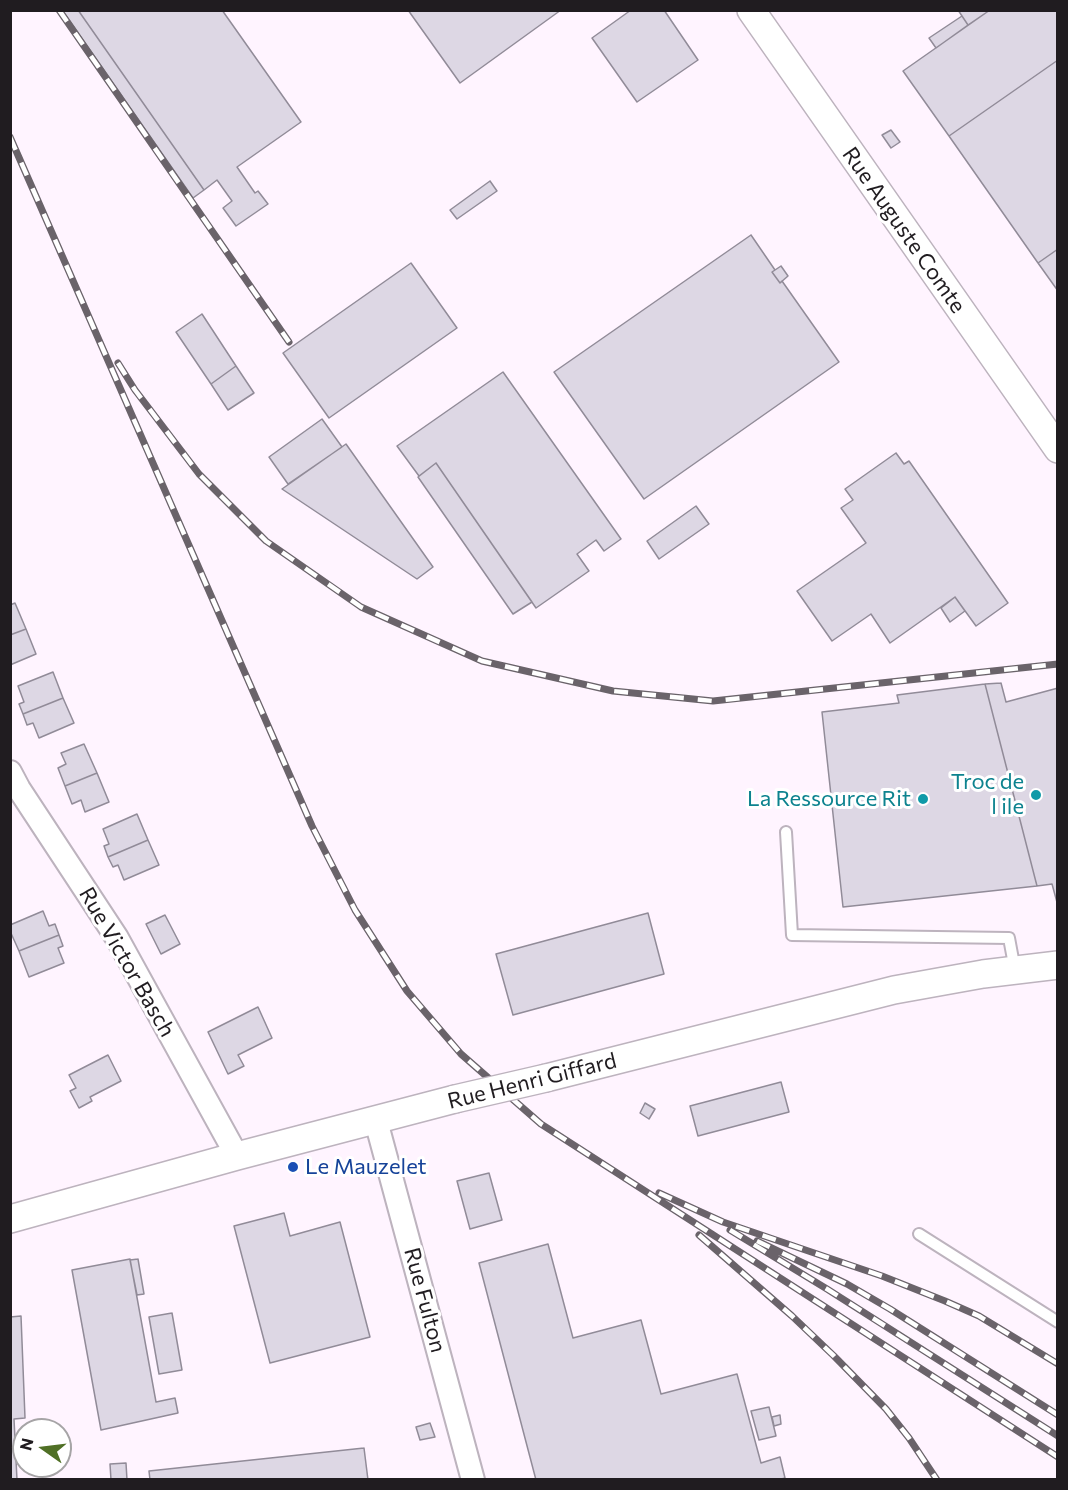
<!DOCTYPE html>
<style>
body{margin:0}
#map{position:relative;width:1068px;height:1490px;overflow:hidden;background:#fff4ff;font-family:Commissioner,sans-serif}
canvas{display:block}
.frame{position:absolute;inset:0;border:12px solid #201c20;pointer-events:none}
.north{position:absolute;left:12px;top:1418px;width:60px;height:60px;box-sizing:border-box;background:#fff;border:2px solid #a6a4a6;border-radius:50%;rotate:284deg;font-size:16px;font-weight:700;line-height:24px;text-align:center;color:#201c20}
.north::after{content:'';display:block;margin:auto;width:21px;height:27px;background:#507026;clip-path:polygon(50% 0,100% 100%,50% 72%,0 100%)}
</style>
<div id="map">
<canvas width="1068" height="1490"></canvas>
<div class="frame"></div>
<div class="north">N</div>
</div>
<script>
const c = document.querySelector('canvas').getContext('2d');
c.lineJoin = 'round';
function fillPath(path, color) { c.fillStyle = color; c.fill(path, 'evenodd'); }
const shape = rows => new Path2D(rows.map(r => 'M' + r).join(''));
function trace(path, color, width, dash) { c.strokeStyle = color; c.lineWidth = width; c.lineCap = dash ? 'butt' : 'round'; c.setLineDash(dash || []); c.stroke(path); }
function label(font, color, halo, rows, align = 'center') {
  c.font = font + ' Commissioner,sans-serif'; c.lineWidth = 6; c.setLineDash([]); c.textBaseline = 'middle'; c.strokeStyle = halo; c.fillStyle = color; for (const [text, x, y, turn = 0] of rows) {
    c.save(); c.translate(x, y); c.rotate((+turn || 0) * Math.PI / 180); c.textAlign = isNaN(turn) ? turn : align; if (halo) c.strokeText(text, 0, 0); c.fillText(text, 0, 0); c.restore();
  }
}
const building = shape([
 [62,10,78,10,204,190,193,198,62,10],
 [78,10,222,10,301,122,237,167,255,193,258,191,268,204,236,226,223,208,232,201,217,180,204,190,78,10],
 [408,10,561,10,460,83,408,10],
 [631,10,664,10,698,60,637,102,592,38,631,10],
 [958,10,990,10,968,25,958,10],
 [990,10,1058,10,1058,60,949,136,903,71,990,10],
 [962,16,968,25,936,48,929,38,962,16],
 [1058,60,1058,249,1038,263,949,136,1058,60],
 [891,130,900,142,891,148,882,135,891,130],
 [490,181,497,191,457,219,450,210,490,181],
 [751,235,775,270,772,272,780,283,782,281,839,362,644,499,554,372,751,235],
 [1058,249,1058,291,1038,263,1058,249],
 [411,263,457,328,329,418,283,353,411,263],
 [781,266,788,276,780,283,772,272,781,266],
 [202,314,236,366,211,384,176,332,202,314],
 [236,366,254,393,228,410,211,384,236,366],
 [503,372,621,539,604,551,596,540,577,554,589,571,536,608,436,463,419,476,397,446,503,372],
 [322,419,342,447,288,484,269,457,322,419],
 [346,444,433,567,417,579,282,489,346,444],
 [896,453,904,464,909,461,1008,603,976,626,955,597,890,643,871,614,832,641,797,591,866,543,841,508,853,500,845,489,896,453],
 [436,463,532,602,513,614,418,477,436,463],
 [696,506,709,524,659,559,647,541,696,506],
 [955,597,965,611,950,622,941,608,955,597],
 [15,603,26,629,10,635,10,605,15,603],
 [26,629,36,654,10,665,10,635,26,629],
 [53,672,63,698,23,714,19,704,24,702,18,686,53,672],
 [1001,683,1006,702,1058,688,1058,906,1052,884,1037,886,985,684,1001,683],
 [985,684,1037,886,843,907,822,712,899,703,897,695,985,684],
 [63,698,74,723,39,738,33,723,27,725,23,714,63,698],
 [84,744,97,773,65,786,58,768,66,764,61,753,84,744],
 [97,773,109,802,85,812,81,800,72,804,65,786,97,773],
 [137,814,148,840,108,857,104,846,109,844,103,829,137,814],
 [148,840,159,865,124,880,118,865,113,867,108,857,148,840],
 [43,911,49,926,55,924,59,935,19,951,10,931,10,925,43,911],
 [648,913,664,974,513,1015,496,954,648,913],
 [165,915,180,944,161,954,146,924,165,915],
 [59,935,63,946,58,948,64,963,29,977,19,951,59,935],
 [258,1007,272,1038,238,1055,244,1066,228,1074,208,1032,258,1007],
 [108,1055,121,1081,90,1097,92,1101,79,1108,70,1091,76,1088,69,1075,108,1055],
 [781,1082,789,1112,698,1136,690,1106,781,1082],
 [645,1103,655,1109,649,1119,640,1113,645,1103],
 [489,1173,502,1220,470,1229,457,1181,489,1173],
 [284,1213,290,1236,340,1222,370,1337,270,1363,234,1226,284,1213],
 [548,1244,573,1338,641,1320,661,1394,737,1374,761,1463,780,1457,785,1478,778,1480,536,1480,479,1263,548,1244],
 [130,1259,156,1402,175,1398,178,1413,101,1430,72,1270,130,1259],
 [138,1259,144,1294,137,1295,130,1260,138,1259],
 [172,1313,182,1370,159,1374,149,1317,172,1313],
 [21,1316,25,1418,14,1419,17,1480,10,1480,10,1317,21,1316],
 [769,1407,776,1436,759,1440,751,1411,769,1407],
 [780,1415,781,1424,774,1426,772,1417,780,1415],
 [430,1423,435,1437,420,1440,416,1427,430,1423],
 [364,1448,368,1480,150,1480,149,1471,364,1448],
 [126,1463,127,1480,111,1480,110,1464,126,1463]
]);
const service = shape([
 [786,832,792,935,1009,938,1015,970],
 [919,1234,1058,1322]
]);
const minor = shape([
 [10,772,19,789,117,938,237,1156],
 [376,1121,473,1480]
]);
const tertiary = shape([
 [751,10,1058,449],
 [546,1078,894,990,983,974,1058,965],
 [10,1219,237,1156,455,1099]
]);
const rail = shape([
 [59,10,289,342],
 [10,137,312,826,355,910,407,991,461,1054,541,1124,1058,1457],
 [118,363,135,390,199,474,266,541,361,607,482,661,613,691,713,701,1058,664],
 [659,1193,723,1222,882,1276,945,1301,979,1316,1058,1364],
 [730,1230,827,1289,1058,1436],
 [699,1235,792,1316,834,1356,886,1409,909,1438,937,1480],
 [757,1241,847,1284,890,1309,1058,1415]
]);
const tertiaryBridge = shape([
 [455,1099,546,1078]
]);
const markers = [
 [1036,795,6,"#0f9aa8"],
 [923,799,6,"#0f9aa8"],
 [293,1167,6,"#1a4fb4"]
];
const streetNames = [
 ["Rue Auguste Comte",904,230,55],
 ["Rue Victor Basch",127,962,60],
 ["Rue Henri Giffard",532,1081,-14],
 ["Rue Fulton",425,1300,75]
];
const cultureNames = [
 ["Troc de",1024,782],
 ["l ile",1024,807],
 ["La Ressource Rit",911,799]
];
const transitNames = [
 ["Le Mauzelet",305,1167]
];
fillPath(building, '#ddd7e4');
trace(building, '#918b98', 1.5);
trace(service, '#bdb3be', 14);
trace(minor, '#bdb3be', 26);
trace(tertiary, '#bdb3be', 30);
trace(service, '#fff', 10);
trace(minor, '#fff', 22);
trace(tertiary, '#fff', 27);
trace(rail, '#6a636a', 7);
trace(rail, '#fff', 4.5, [14]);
trace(tertiaryBridge, '#bdb3be', 30, []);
trace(tertiaryBridge, '#fff', 27);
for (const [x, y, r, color] of markers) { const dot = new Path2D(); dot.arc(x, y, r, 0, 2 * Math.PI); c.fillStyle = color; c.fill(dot); trace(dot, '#fff', 2); }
label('22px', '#201c20', '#fff', streetNames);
label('22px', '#0d838f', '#fff', cultureNames, 'right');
label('22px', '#164399', '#fff', transitNames, 'left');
</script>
